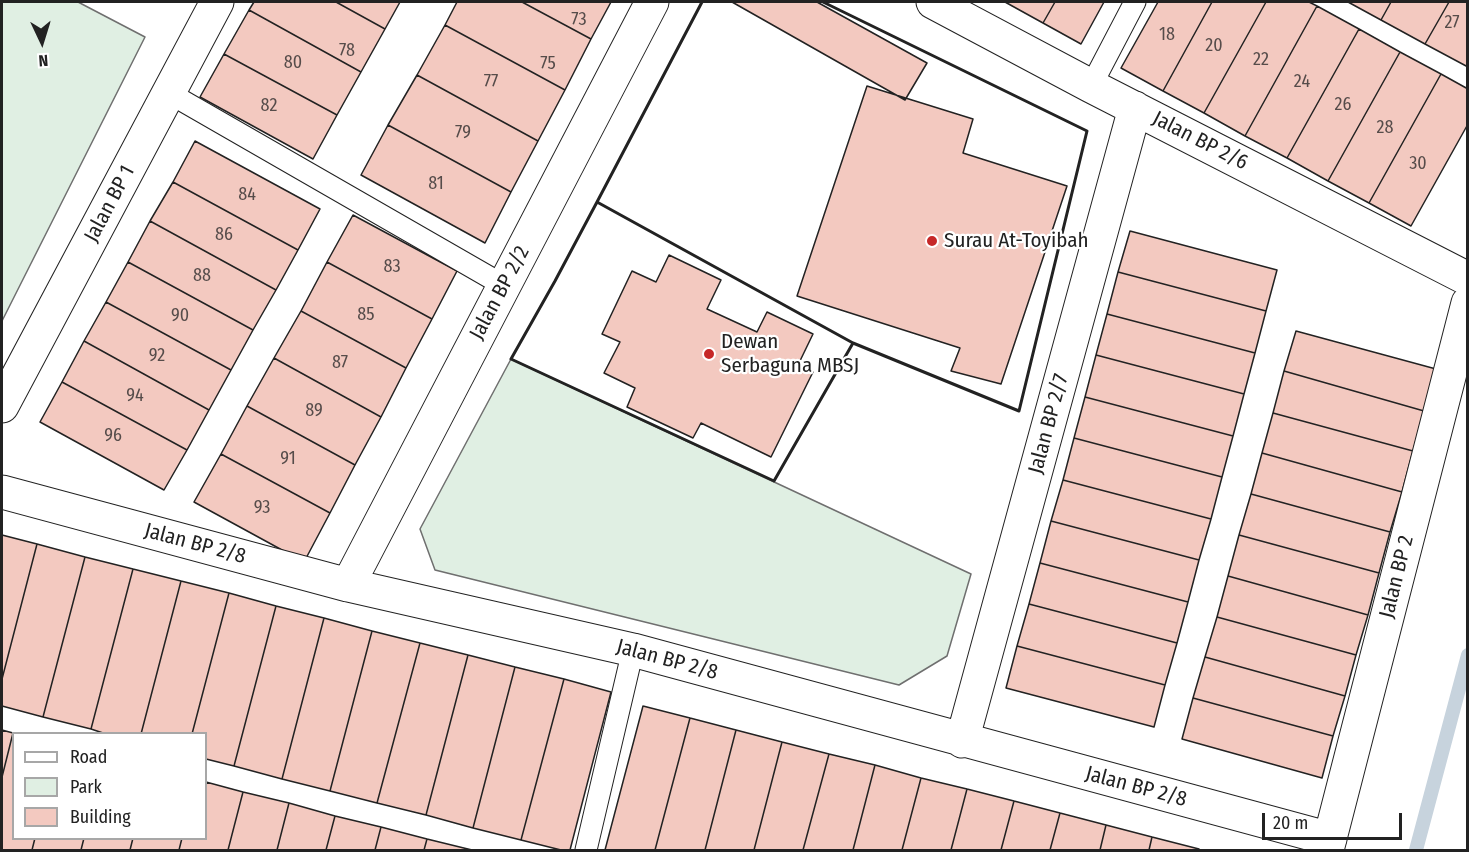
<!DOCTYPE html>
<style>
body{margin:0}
#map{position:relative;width:1469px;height:852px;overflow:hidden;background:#fff;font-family:"Fira Sans Condensed",sans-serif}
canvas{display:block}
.frame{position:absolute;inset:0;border:3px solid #222;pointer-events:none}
.legend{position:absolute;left:12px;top:732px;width:195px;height:108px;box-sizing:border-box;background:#fff;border:2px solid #a7a7a7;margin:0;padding:8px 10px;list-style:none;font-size:18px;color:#222}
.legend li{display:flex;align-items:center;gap:12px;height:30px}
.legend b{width:30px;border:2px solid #a7a7a7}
.north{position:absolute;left:12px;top:12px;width:60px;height:60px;-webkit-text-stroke:4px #fff;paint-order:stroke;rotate:176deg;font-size:16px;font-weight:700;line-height:24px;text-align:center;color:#222}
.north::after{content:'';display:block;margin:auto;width:21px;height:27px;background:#222;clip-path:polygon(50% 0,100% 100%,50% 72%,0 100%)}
.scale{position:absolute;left:1262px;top:813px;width:140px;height:27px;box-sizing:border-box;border:3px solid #222;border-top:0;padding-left:8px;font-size:18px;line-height:21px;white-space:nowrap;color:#222;-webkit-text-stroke:4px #fff;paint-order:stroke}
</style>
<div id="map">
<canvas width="1469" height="852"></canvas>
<div class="frame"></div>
<ul class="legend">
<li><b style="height:8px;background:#fff"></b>Road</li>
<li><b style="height:16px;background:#e0efe3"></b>Park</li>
<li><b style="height:16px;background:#f3c9c0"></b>Building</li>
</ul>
<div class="north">N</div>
<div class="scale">20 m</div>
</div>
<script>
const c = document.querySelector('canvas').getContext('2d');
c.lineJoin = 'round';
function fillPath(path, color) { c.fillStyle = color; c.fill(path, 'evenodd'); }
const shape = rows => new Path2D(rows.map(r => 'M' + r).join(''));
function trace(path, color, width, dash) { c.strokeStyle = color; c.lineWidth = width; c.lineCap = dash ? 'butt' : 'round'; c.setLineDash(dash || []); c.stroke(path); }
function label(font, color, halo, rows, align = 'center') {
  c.font = font + ' "Fira Sans Condensed",sans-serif'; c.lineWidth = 4.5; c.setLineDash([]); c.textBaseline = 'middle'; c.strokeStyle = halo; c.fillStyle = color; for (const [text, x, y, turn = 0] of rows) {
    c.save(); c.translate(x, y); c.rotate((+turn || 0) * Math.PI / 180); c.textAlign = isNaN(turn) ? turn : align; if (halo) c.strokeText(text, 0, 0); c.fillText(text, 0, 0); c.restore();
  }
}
const green = shape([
 [2,2,78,2,145,37,2,321,2,2],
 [511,359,971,574,947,656,899,685,435,570,420,529,511,359]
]);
const stream = shape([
 [1416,850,1468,655]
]);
const building = shape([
 [254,2,336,2,385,29,361,72,249,10,254,2],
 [336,2,400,2,385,29,336,2],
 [457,2,522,2,591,39,565,90,445,25,457,2],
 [522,2,611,2,591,39,522,2],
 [732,2,817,2,927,63,905,100,732,2],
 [1005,2,1055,2,1043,23,1005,2],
 [1055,2,1104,2,1081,44,1043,23,1055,2],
 [1158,2,1212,2,1163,91,1121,68,1158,2],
 [1212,2,1266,2,1204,113,1163,91,1212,2],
 [1266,2,1309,2,1317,6,1245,136,1204,113,1266,2],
 [1348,2,1391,2,1381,20,1348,2],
 [1391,2,1449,2,1425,44,1381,20,1391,2],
 [1449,2,1468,2,1468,67,1425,44,1449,2],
 [1317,6,1359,29,1287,158,1245,136,1317,6],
 [249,10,361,72,337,115,224,54,249,10],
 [445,25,565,90,538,141,417,75,445,25],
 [1359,29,1400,52,1328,181,1287,158,1359,29],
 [1400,52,1441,74,1369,203,1328,181,1400,52],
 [224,54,337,115,313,159,200,97,224,54],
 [1441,74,1468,89,1468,124,1411,226,1369,203,1441,74],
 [417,75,538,141,511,192,388,125,417,75],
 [867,86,973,119,963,153,1067,186,1001,384,951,371,960,348,797,296,867,86],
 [388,125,511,192,485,243,361,175,388,125],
 [195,141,320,209,298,250,173,182,195,141],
 [173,182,298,250,276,290,150,221,173,182],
 [353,215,457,271,432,319,327,262,353,215],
 [150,221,276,290,253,330,128,262,150,221],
 [1130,231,1277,270,1266,311,1118,272,1130,231],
 [669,255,721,280,707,309,757,332,767,312,813,334,798,365,813,372,771,457,701,423,693,438,627,407,635,388,604,373,620,342,602,334,632,271,656,282,669,255],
 [128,262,253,330,231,370,106,302,128,262],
 [327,262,432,319,406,368,301,311,327,262],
 [1118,272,1266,311,1255,353,1107,314,1118,272],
 [106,302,231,370,209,410,84,341,106,302],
 [301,311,406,368,381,417,274,358,301,311],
 [1107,314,1255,353,1244,394,1096,355,1107,314],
 [1296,331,1436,369,1424,411,1284,371,1296,331],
 [84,341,209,410,187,450,62,382,84,341],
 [1096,355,1244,394,1233,436,1085,397,1096,355],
 [274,358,381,417,355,465,247,406,274,358],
 [1284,371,1424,411,1413,451,1273,413,1284,371],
 [62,382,187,450,164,490,40,422,62,382],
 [1085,397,1233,436,1222,477,1074,438,1085,397],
 [247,406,355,465,330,513,221,454,247,406],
 [1273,413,1413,451,1402,492,1262,453,1273,413],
 [1074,438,1222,477,1211,519,1063,480,1074,438],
 [1262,453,1402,492,1390,532,1251,494,1262,453],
 [221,454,330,513,304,562,194,502,221,454],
 [1063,480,1211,519,1199,560,1051,521,1063,480],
 [1251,494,1390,532,1379,573,1239,535,1251,494],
 [1051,521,1199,560,1188,602,1040,563,1051,521],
 [2,535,37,544,2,679,2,535],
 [1239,535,1379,573,1368,615,1228,576,1239,535],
 [37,544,85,557,43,717,2,706,2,679,37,544],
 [85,557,133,569,91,729,43,717,85,557],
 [1040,563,1188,602,1177,643,1029,604,1040,563],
 [133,569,181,581,141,734,106,734,91,729,133,569],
 [1228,576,1368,615,1356,655,1217,617,1228,576],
 [181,581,229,593,192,734,141,734,181,581],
 [229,593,276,606,234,766,206,759,206,734,192,734,229,593],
 [1029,604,1177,643,1165,685,1017,646,1029,604],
 [276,606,324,618,282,779,234,766,276,606],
 [1217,617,1356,655,1345,696,1205,657,1217,617],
 [324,618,372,631,330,791,282,779,324,618],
 [372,631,420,643,377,803,330,791,372,631],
 [420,643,468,655,426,815,377,803,420,643],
 [1017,646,1165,685,1154,727,1006,688,1017,646],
 [468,655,515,667,473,828,426,815,468,655],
 [1205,657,1345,696,1333,736,1193,698,1205,657],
 [515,667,564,679,521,840,473,828,515,667],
 [564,679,611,692,570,850,561,850,521,840,564,679],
 [1193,698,1333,736,1322,778,1182,739,1193,698],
 [643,706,690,718,655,850,605,850,643,706],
 [690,718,736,730,705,850,655,850,690,718],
 [2,730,13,733,2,777,2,730],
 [736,730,782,742,754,850,705,850,736,730],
 [13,733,17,734,14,734,14,838,35,838,32,850,2,850,2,777,13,733],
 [782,742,829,754,803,850,754,850,782,742],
 [829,754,875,765,853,850,803,850,829,754],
 [875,765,921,778,902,850,853,850,875,765],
 [921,778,967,789,951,850,902,850,921,778],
 [206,782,243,792,228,850,179,850,182,838,206,838,206,782],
 [967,789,1014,801,1001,850,951,850,967,789],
 [243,792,289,803,277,850,228,850,243,792],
 [1014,801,1060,813,1050,850,1001,850,1014,801],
 [289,803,335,816,326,850,277,850,289,803],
 [1060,813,1106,825,1100,850,1050,850,1060,813],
 [335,816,381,827,375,850,326,850,335,816],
 [1106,825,1152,837,1149,850,1100,850,1106,825],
 [381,827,427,839,424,850,375,850,381,827],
 [1152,837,1199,849,1198,850,1149,850,1152,837],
 [35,838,84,838,81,850,32,850,35,838],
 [84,838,133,838,130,850,81,850,84,838],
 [133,838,182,838,179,850,130,850,133,838],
 [427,839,472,850,424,850,427,839]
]);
const service = shape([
 [1091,86,1135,2],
 [169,93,503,285],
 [586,850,633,650]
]);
const minor = shape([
 [933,2,1091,86,1468,279],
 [2,406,217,2],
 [2,492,348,585,633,650,1330,839],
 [348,585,652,2],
 [962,741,1135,108],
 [1327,850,1468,303]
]);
const wall = shape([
 [702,2,597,202,853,343,1019,411,1087,131,823,2],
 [597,202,853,343,774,481,511,359,555,281,597,202]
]);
const markers = [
 [932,241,6,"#c62828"],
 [709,354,6,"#c62828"]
];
const numberNames = [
 ["73",579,20],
 ["27",1452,23],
 ["18",1167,35],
 ["20",1214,46],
 ["78",347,51],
 ["22",1261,60],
 ["80",293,63],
 ["75",548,64],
 ["77",491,82],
 ["24",1302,82],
 ["26",1343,105],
 ["82",269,106],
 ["28",1385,128],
 ["79",463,133],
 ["30",1418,164],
 ["81",436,184],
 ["84",247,195],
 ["86",224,235],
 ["83",392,267],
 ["88",202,276],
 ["85",366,315],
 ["90",180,316],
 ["92",157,356],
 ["87",340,363],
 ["94",135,396],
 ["89",314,411],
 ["96",113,436],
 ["91",288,459],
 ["93",262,508]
];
const streetNames = [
 ["Jalan BP 2/6",1200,141,27],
 ["Jalan BP 1",110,204,-62],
 ["Jalan BP 2/2",500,293,-62],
 ["Jalan BP 2/7",1049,424,-75],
 ["Jalan BP 2/8",195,544,15],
 ["Jalan BP 2",1397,577,-76],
 ["Jalan BP 2/8",667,660,15],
 ["Jalan BP 2/8",1136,787,15]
];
const poiNames = [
 ["Surau At-Toyibah",944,241],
 ["Dewan",721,342],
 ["Serbaguna MBSJ",721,366]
];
fillPath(green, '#e0efe3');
trace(green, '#6f6f6f', 1.5);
trace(stream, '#c7d3dd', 14);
fillPath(building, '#f3c9c0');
trace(building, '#222', 1.5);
trace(service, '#222', 23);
trace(minor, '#222', 35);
trace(service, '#fff', 21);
trace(minor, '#fff', 33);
trace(wall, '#222', 3);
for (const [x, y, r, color] of markers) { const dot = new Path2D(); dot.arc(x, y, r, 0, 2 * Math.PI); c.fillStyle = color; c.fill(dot); trace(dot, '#fff', 2); }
label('18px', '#564c4a', null, numberNames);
label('21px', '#222', '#fff', streetNames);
label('21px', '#222', '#fff', poiNames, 'left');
</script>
